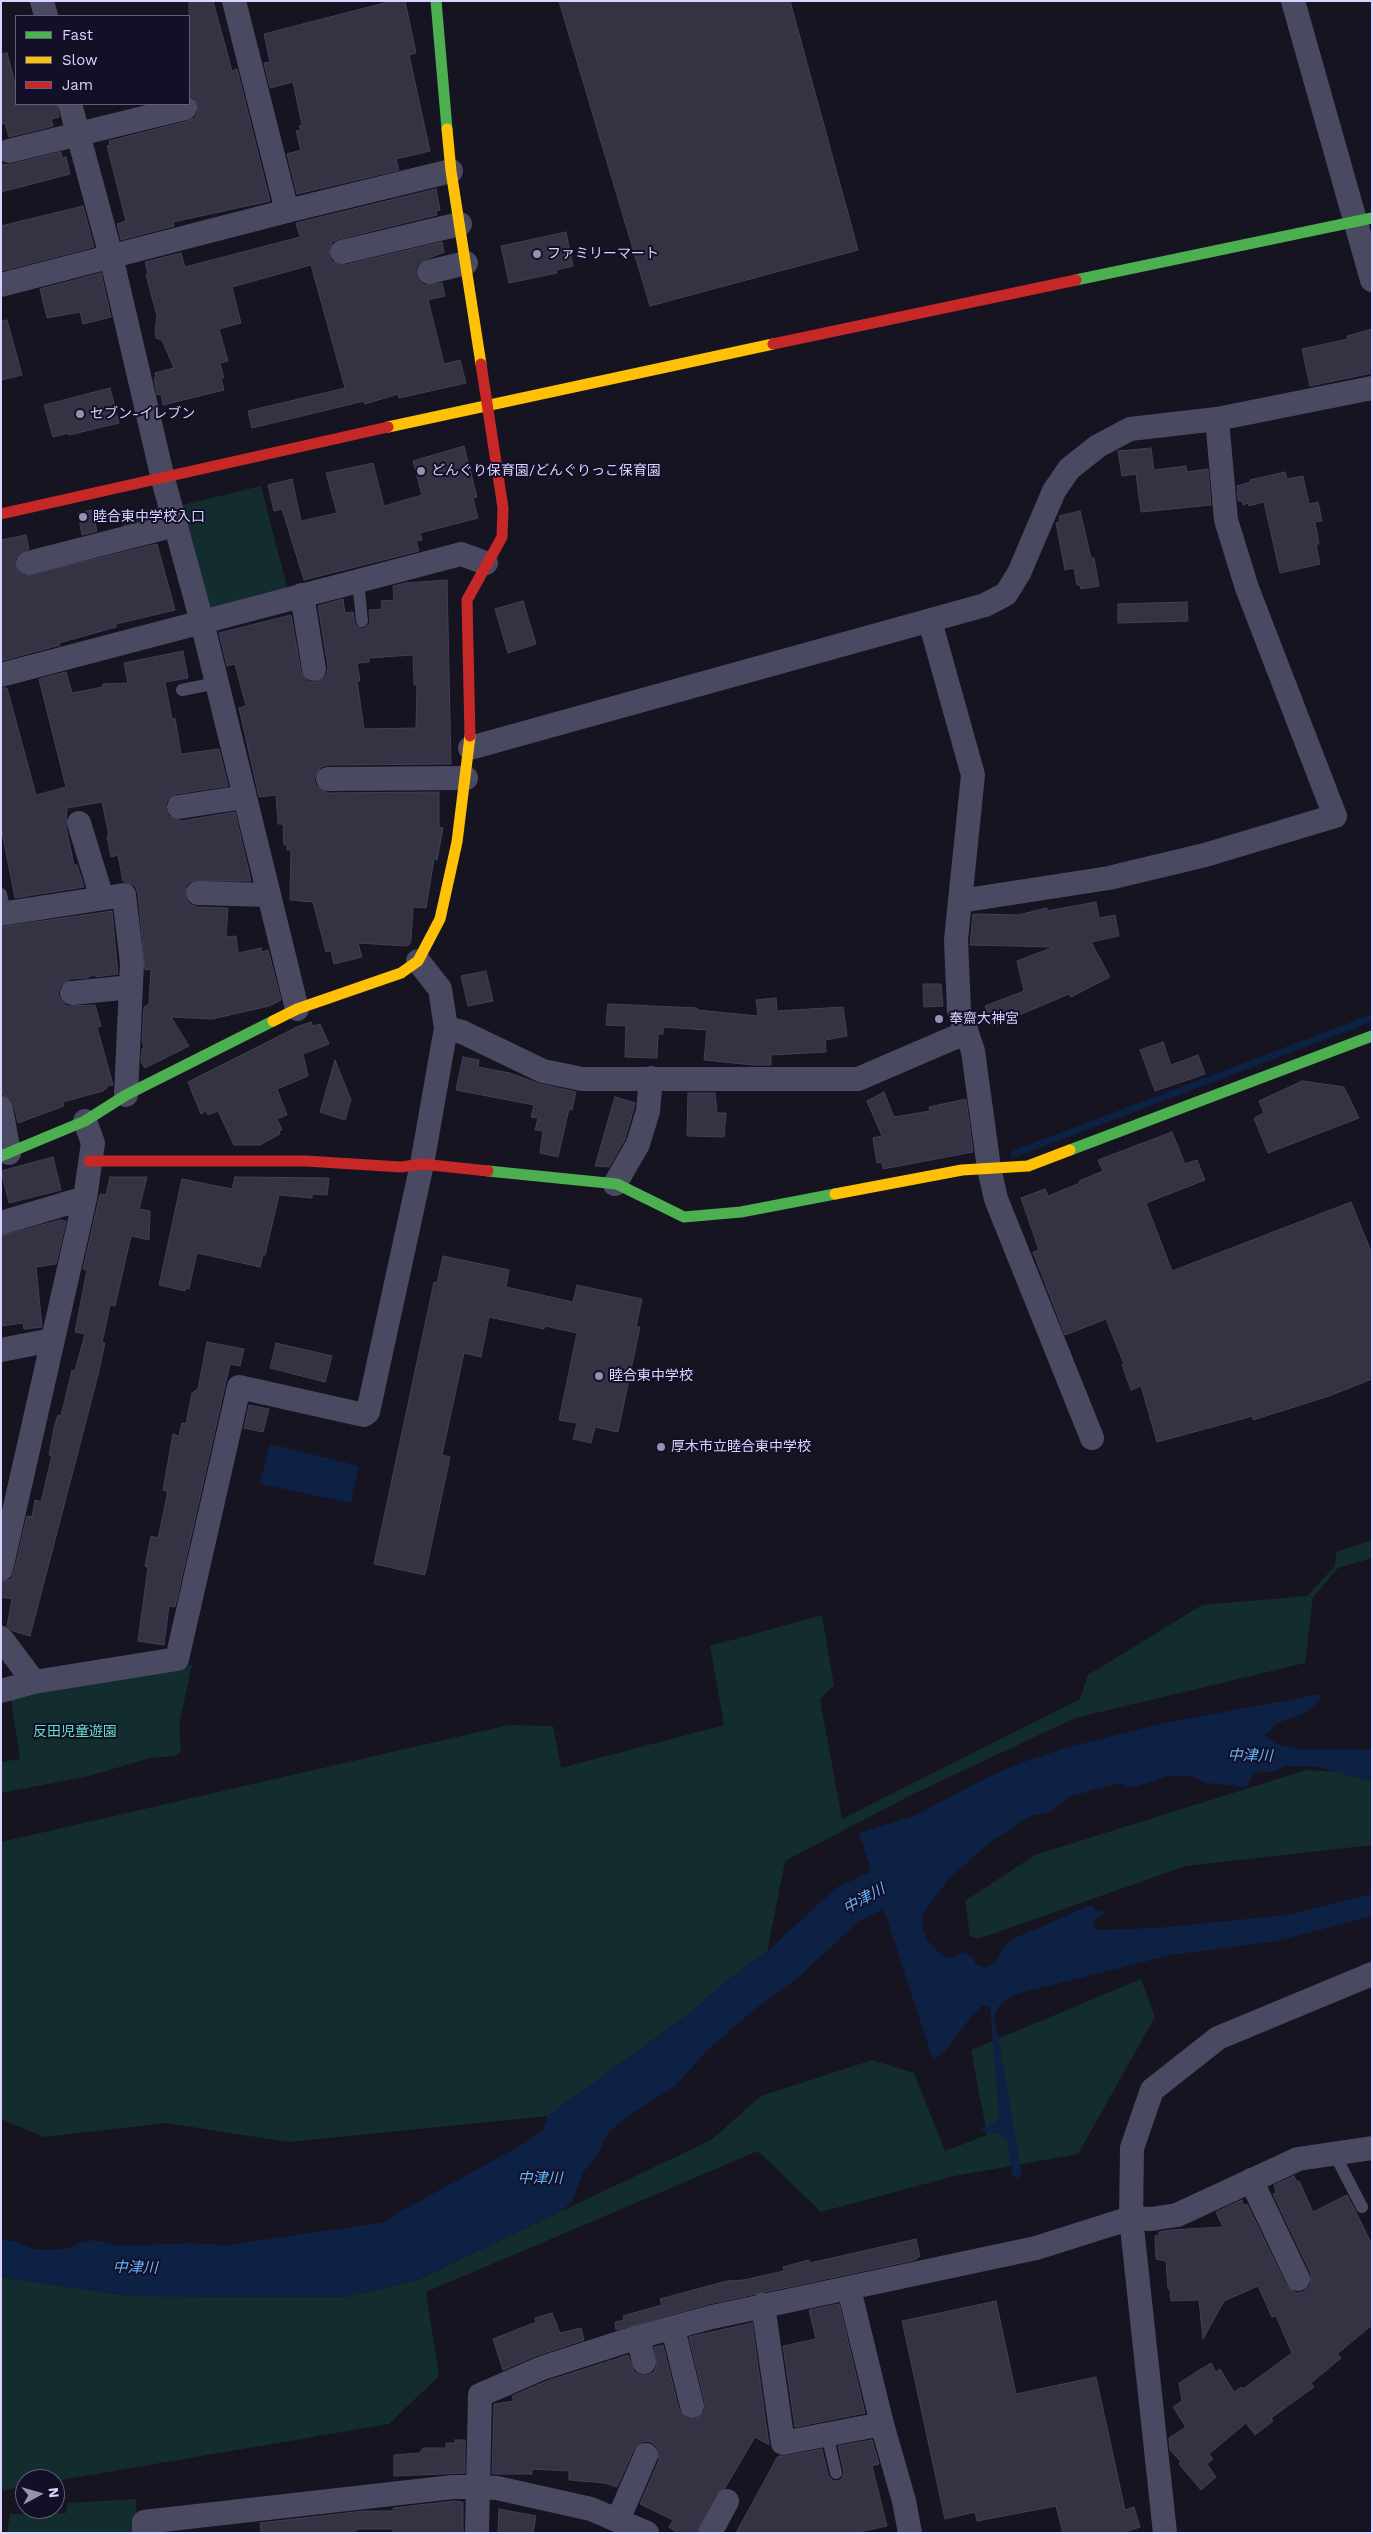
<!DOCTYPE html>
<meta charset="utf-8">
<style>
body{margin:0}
#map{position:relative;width:1373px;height:2534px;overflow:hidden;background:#161421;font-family:"Work Sans",sans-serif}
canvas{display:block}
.frame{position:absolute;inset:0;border:2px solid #d9d4ff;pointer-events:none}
.legend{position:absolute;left:15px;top:15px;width:175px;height:90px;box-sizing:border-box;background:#130f26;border:1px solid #625e7d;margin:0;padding:6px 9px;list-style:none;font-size:15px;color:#d9d4ff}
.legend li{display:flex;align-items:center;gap:10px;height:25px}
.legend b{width:25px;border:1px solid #625e7d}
.north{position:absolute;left:15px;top:2469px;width:50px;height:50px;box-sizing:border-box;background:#130f26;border:1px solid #625e7d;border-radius:50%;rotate:84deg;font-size:14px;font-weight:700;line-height:20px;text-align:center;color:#d9d4ff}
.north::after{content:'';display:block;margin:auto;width:18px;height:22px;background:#9591b1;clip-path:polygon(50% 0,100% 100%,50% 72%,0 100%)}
</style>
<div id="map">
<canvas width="1373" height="2534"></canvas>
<div class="frame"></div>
<ul class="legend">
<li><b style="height:6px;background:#4caf50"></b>Fast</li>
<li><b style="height:6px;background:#ffc107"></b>Slow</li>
<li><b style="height:6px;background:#c62828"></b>Jam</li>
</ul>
<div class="north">N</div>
</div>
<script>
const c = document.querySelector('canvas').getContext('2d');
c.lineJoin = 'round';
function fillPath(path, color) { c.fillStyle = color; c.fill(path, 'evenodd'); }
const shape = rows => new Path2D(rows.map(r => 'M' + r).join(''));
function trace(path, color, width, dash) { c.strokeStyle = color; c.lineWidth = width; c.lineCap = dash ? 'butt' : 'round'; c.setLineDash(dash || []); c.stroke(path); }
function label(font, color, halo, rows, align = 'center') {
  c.font = font + ' "Work Sans","Noto Sans JP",sans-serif'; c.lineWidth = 4; c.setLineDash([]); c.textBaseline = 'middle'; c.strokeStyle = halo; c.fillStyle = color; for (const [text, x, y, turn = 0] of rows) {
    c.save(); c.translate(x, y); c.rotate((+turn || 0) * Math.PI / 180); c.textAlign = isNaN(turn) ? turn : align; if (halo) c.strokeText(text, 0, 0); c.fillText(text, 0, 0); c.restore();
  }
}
const green = shape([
 [261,486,288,591,216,610,209,607,182,505],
 [164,506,160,521,123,530,120,515],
 [1372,1540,1372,1558,1338,1568,1313,1597,1305,1663,1075,1718,913,1794,785,1861,766,1958,548,2116,288,2142,166,2123,44,2137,1,2119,1,1842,509,1725,553,1726,561,1768,724,1725,710,1646,822,1615,834,1685,820,1699,842,1819,1080,1699,1088,1675,1202,1605,1307,1596,1335,1566,1336,1552],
 [192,1665,179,1725,181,1751,176,1756,150,1758,89,1776,1,1793,1,1762,20,1759,11,1699,157,1669],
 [1306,1770,1372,1774,1372,1845,1186,1866,978,1939,970,1936,965,1901,1035,1855],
 [1141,1979,1155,2017,1078,2154,954,2176,821,2212,758,2151,426,2292,439,2376,389,2424,55,2481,55,2479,25,2479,25,2486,1,2491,1,2277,131,2296,345,2297,417,2280,711,2140,761,2096,872,2060,914,2073,945,2151,987,2135,971,2050],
 [136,2499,136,2533,7,2533,10,2514,66,2513,68,2503]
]);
const water = shape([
 [270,1444,359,1466,351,1503,260,1484],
 [1320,1694,1320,1701,1303,1714,1280,1722,1264,1735,1276,1744,1300,1749,1372,1750,1372,1782,1315,1766,1286,1766,1273,1772,1259,1771,1251,1777,1247,1787,1207,1783,1191,1776,1168,1776,1131,1788,1120,1783,1096,1789,1069,1797,1050,1812,1034,1815,1021,1821,1010,1830,991,1841,948,1880,923,1913,922,1928,928,1941,940,1954,949,1958,963,1952,974,1957,975,1963,985,1968,995,1962,1008,1941,1091,1905,1098,1911,1107,1912,1097,1917,1093,1924,1095,1930,1157,1928,1287,1915,1372,1894,1372,1916,1278,1941,1171,1955,1013,1995,998,2007,993,2019,998,2036,1022,2175,1018,2178,1012,2176,1007,2139,1000,2134,979,2131,992,2124,999,2117,990,2006,982,2006,973,2014,944,2053,933,2060,859,1833,914,1816,986,1778,1020,1763,1066,1748,1159,1724],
 [676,2023,717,2036,688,2065,677,2085,629,2115,608,2133,598,2153,582,2174,573,2200,562,2211,417,2280,345,2297,131,2296,1,2277,1,2239,16,2242,33,2249,50,2250,69,2248,82,2242,95,2240,119,2246,190,2243,227,2245,386,2222,396,2214,523,2144,543,2129,548,2116]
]);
const stream = shape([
 [1014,1154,1372,1018]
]);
const river = shape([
 [662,2071,691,2038,739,1996,782,1965,848,1904,927,1867]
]);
const building = shape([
 [189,1,213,1,232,71,237,69,270,201,173,222,174,226,121,240,117,224,126,221,107,146,110,145,109,141,188,121,195,118,198,111,195,99,189,95,189,1],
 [392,1,405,1,416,53,409,55,430,151,396,159,399,170,297,194,287,154,301,150,296,131,301,130,299,126,302,125,293,82,270,88,264,63,270,62,264,34,392,1],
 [559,1,790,1,858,250,650,306,559,1],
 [7,53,16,88,16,104,57,104,59,117,51,119,53,126,9,137,5,123,1,124,1,54,7,53],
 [61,152,62,158,66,157,70,174,1,192,1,165,12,164,61,152],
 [436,189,440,210,436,211,437,215,339,239,332,242,329,255,332,262,345,265,442,242,444,252,420,262,416,268,416,275,419,281,425,285,442,283,445,296,428,300,444,364,460,360,466,383,399,398,398,394,365,404,364,401,252,428,248,411,345,388,311,265,232,287,241,323,219,329,228,361,220,363,224,378,221,378,224,390,163,405,161,394,157,395,154,378,156,377,155,373,174,368,162,340,156,338,155,332,157,316,146,275,148,274,145,262,181,253,185,267,300,237,296,223,436,189],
 [83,206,94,247,1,271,1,226,83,206],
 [566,232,573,266,556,270,557,273,509,283,501,246,566,232],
 [101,273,111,317,83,324,80,312,47,318,40,289,101,273],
 [7,320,22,375,1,380,1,321,7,320],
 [1372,329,1372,373,1310,386,1302,349,1348,339,1347,336,1372,329],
 [110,388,119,423,69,435,69,433,53,437,44,405,110,388],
 [464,446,477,497,473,498,478,518,420,533,422,540,416,541,419,551,304,580,282,509,274,511,268,485,292,479,301,521,337,513,326,473,373,463,384,506,422,495,413,461,464,446],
 [1151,448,1154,470,1186,466,1187,472,1208,469,1211,505,1141,512,1136,474,1122,476,1118,451,1151,448],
 [1285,472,1287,479,1303,476,1309,504,1318,502,1322,521,1315,522,1319,544,1316,544,1320,564,1280,573,1264,502,1249,506,1248,503,1243,505,1242,501,1238,501,1237,486,1250,482,1250,480,1285,472],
 [92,510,97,531,82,535,78,513,92,510],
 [1080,511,1091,558,1094,558,1099,586,1081,589,1080,585,1077,585,1074,568,1065,570,1056,523,1060,522,1059,516,1080,511],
 [26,535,29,549,19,553,15,560,18,572,25,576,157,544,175,610,116,624,116,627,59,643,60,645,1,661,1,540,26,535],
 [447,580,451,764,328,765,321,767,314,779,316,786,328,793,439,792,439,827,443,828,437,860,434,859,426,908,413,907,411,941,408,946,358,943,362,957,334,964,331,951,326,952,313,902,290,900,291,850,287,850,287,845,284,845,283,824,278,824,276,795,259,797,239,708,246,706,235,664,227,666,219,633,291,615,301,672,309,682,317,682,327,674,328,667,318,606,343,599,345,613,353,612,355,625,363,629,370,624,369,610,382,609,381,601,394,600,393,586,406,583,447,580],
 [413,655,414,685,417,685,416,728,364,729,357,681,360,681,357,663,369,662,369,658,413,655],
 [523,601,536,644,508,653,495,609,523,601],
 [1187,602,1188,621,1118,623,1118,604,1187,602],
 [183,651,188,678,165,682,172,719,175,718,181,754,219,749,228,786,176,794,166,802,166,810,169,816,181,821,235,812,251,881,192,881,186,886,186,899,190,904,197,907,228,908,226,937,236,936,238,953,261,948,262,952,268,950,281,1000,269,1006,212,1019,171,1017,189,1046,145,1068,141,1062,142,1049,144,1047,142,1040,144,1007,149,1004,151,969,145,970,138,893,135,886,123,881,118,855,111,857,107,836,109,836,102,802,67,808,66,827,74,865,77,865,84,887,15,898,1,827,1,688,7,688,36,795,66,787,39,679,66,672,72,693,103,687,103,684,128,683,124,663,183,651],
 [1096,902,1099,918,1115,915,1119,936,1091,942,1110,977,1071,997,1069,994,993,1026,985,1006,1024,991,1017,961,1054,947,970,945,973,914,1018,915,1047,908,1047,911,1096,902],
 [112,911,118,974,96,977,95,974,87,978,70,979,60,987,58,994,61,1001,67,1006,95,1005,101,1026,97,1027,113,1085,107,1086,107,1088,103,1091,63,1102,64,1106,18,1123,14,1105,11,1099,3,1095,1,1084,1,927,112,911],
 [486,971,493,1001,468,1006,461,976,486,971],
 [923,984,941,984,943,1006,924,1007,923,984],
 [776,998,777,1011,843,1007,847,1036,825,1040,826,1052,771,1055,771,1065,753,1065,704,1060,707,1030,663,1027,663,1034,658,1034,657,1058,625,1057,626,1026,606,1025,608,1004,697,1008,697,1010,758,1016,756,1000,776,998],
 [311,1022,313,1026,320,1024,329,1044,303,1054,308,1076,277,1089,287,1115,277,1119,282,1130,279,1131,280,1134,260,1145,234,1145,218,1111,208,1115,206,1111,201,1114,188,1082,297,1027,311,1022],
 [1163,1042,1171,1065,1198,1055,1205,1074,1155,1091,1140,1050,1163,1042],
 [463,1057,479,1060,478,1067,510,1073,540,1084,576,1092,572,1110,569,1109,558,1157,540,1153,543,1131,535,1130,538,1118,531,1117,534,1105,456,1090,463,1057],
 [335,1060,351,1100,345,1120,320,1112,335,1060],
 [1302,1081,1344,1087,1359,1118,1268,1153,1254,1118,1264,1113,1259,1101,1302,1081],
 [884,1092,894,1117,930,1111,929,1107,966,1099,973,1152,883,1169,882,1162,877,1163,873,1138,882,1136,867,1101,884,1092],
 [688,1093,715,1093,717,1113,726,1113,724,1137,687,1136,688,1093],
 [615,1097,635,1103,634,1108,625,1139,609,1167,595,1166,615,1097],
 [1172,1132,1185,1164,1197,1160,1205,1180,1146,1203,1172,1271,1351,1202,1372,1254,1372,1379,1329,1396,1253,1420,1253,1416,1157,1442,1141,1386,1131,1390,1122,1365,1124,1364,1106,1319,1065,1335,1033,1252,1039,1250,1021,1198,1045,1189,1048,1196,1080,1183,1079,1181,1103,1171,1098,1160,1172,1132],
 [53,1157,61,1190,9,1203,1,1171,53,1157],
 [110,1177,147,1177,139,1209,150,1211,149,1240,131,1236,115,1306,110,1305,102,1343,105,1343,98,1375,30,1636,13,1631,7,1626,12,1599,1,1597,1,1582,11,1579,14,1572,27,1516,32,1517,35,1500,41,1502,52,1455,49,1455,54,1428,58,1415,61,1416,72,1370,75,1371,85,1334,75,1332,87,1270,83,1269,100,1194,106,1195,110,1177],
 [235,1177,329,1178,327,1195,312,1194,312,1198,279,1195,265,1255,263,1255,260,1267,197,1253,189,1289,186,1288,185,1291,159,1285,182,1179,232,1189,235,1177],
 [60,1220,66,1221,56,1264,36,1267,42,1327,24,1329,23,1323,1,1326,1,1236,60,1220],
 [443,1256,509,1270,506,1287,573,1302,577,1285,642,1299,636,1327,640,1327,618,1432,595,1427,591,1443,573,1439,577,1423,559,1420,577,1333,545,1326,544,1329,489,1317,481,1357,464,1353,442,1455,450,1457,425,1575,374,1564,434,1282,437,1283,443,1256],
 [207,1342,244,1349,240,1366,230,1364,175,1607,169,1606,164,1645,138,1641,148,1567,145,1566,151,1536,158,1538,167,1496,167,1491,163,1490,173,1434,179,1436,182,1423,186,1424,192,1393,198,1389,207,1342],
 [276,1343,332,1356,325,1382,270,1368,276,1343],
 [249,1405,269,1409,263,1432,244,1428,249,1405],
 [1294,2176,1297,2182,1299,2181,1313,2212,1347,2195,1356,2212,1372,2245,1372,2325,1337,2354,1341,2358,1311,2383,1314,2387,1271,2418,1273,2421,1255,2435,1246,2423,1209,2454,1213,2459,1207,2464,1216,2477,1201,2490,1179,2464,1181,2462,1170,2450,1169,2438,1186,2427,1173,2407,1182,2401,1179,2383,1211,2363,1216,2372,1220,2369,1234,2392,1242,2387,1243,2389,1292,2353,1276,2316,1272,2317,1258,2286,1224,2301,1203,2339,1199,2300,1171,2301,1170,2289,1168,2289,1166,2261,1156,2259,1155,2236,1159,2235,1159,2232,1170,2230,1223,2227,1216,2212,1242,2200,1244,2206,1247,2204,1286,2285,1296,2293,1303,2292,1310,2286,1311,2274,1273,2194,1276,2193,1274,2185,1294,2176],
 [916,2239,920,2256,915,2260,709,2304,616,2330,615,2322,624,2320,623,2316,662,2305,660,2299,727,2281,744,2280,784,2271,783,2267,809,2260,810,2263,916,2239],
 [996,2301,1016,2394,1096,2377,1125,2510,1134,2507,1140,2527,1122,2533,1063,2533,1056,2506,977,2521,975,2512,945,2519,902,2321,996,2301],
 [839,2304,865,2413,795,2427,783,2346,816,2339,809,2310,839,2304],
 [552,2313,560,2333,581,2328,584,2340,538,2355,503,2370,493,2339,536,2322,535,2318,552,2313],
 [752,2323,769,2445,755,2437,725,2488,715,2495,696,2533,678,2533,669,2527,673,2520,640,2504,659,2460,657,2447,651,2442,644,2441,634,2449,617,2487,605,2483,569,2480,569,2471,532,2469,532,2474,492,2474,494,2404,514,2401,512,2396,547,2381,628,2355,634,2372,641,2375,648,2375,654,2372,657,2365,654,2347,663,2345,679,2410,688,2419,696,2419,705,2410,705,2403,689,2337,752,2323],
 [455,2440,465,2440,465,2473,394,2476,394,2455,420,2453,423,2448,446,2448,446,2443,455,2443,455,2440],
 [872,2440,879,2464,872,2466,887,2526,854,2533,736,2533,778,2456,786,2456,822,2449,828,2475,833,2481,837,2481,842,2479,844,2472,838,2446,872,2440],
 [454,2501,463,2502,463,2533,393,2533,393,2529,356,2529,356,2533,261,2533,260,2523,364,2511,393,2511,393,2508,454,2501],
 [499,2509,536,2516,533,2533,498,2533,499,2509]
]);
const lane = shape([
 [358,581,362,621],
 [182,690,216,683],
 [1,894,5,913],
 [1334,2153,1362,2207],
 [827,2434,836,2473]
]);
const street = shape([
 [42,1,46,16],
 [234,1,287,211],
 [1293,1,1372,280],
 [70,104,111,256,163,479,202,622,297,1009],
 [9,151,185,108],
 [342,252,460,224],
 [429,272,466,263],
 [1,285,287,211,451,171],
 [28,563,176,525],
 [302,595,314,669],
 [930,621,973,775,956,940,959,1010,973,1051,989,1168,996,1199,1092,1438],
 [1,675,461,554,486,563],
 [470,748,985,605,1006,594,1019,573,1054,491,1069,469,1098,446,1130,429,1217,419,1372,388],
 [328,779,466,778],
 [179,807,244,797],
 [79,823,102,898],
 [198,893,268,895],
 [960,901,1109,878,1205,855,1335,816,1247,588,1226,520,1217,419],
 [1,914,124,895,132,963,126,1095],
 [72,993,131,987],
 [446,1028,462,1032,543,1071,582,1079,858,1079,965,1033],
 [1,1108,9,1153],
 [615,1184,638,1144,648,1111,651,1078],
 [1,1223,85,1198],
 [1,1350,52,1340],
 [1,1569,85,1198,93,1143,85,1121],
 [1,1638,34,1682],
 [1,1691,34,1682,177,1659,239,1387,364,1415,368,1412,422,1164,446,1028,440,989,418,961],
 [1251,2180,1298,2279],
 [849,2289,882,2424,904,2501,910,2533],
 [763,2305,783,2443,882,2424],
 [673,2328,692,2406],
 [638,2337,644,2362],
 [618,2520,646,2455],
 [144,2533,144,2522,453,2487,478,2487,497,2488,591,2509,647,2533],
 [477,2533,480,2395,542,2368,638,2337,712,2317,1036,2248,1131,2218,1151,2219,1177,2215,1298,2159,1372,2148],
 [710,2533,727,2501],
 [1165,2533,1131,2218,1132,2148,1152,2090,1218,2038,1372,1974]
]);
const fast = shape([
 [436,1,447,129],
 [1076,280,1372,218],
 [1070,1150,1372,1036],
 [1,1156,85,1121,126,1095,273,1021],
 [488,1171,617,1184,684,1217,741,1212,835,1194]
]);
const slow = shape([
 [447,129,451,171,481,364],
 [388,427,773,344],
 [273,1021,297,1009,401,973,418,961,440,919,457,842,470,736],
 [835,1194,962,1170,1028,1166,1070,1150]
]);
const jam = shape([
 [773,344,1076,280],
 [1,514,388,427],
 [470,736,467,600,502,537,503,508,481,364],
 [89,1161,306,1161,401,1167,422,1164,488,1171]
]);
const markers = [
 [537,254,5,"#9591b1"],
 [80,414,5,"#9591b1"],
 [421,471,5,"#9591b1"],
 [83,517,5,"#9591b1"],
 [939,1019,5,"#9591b1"],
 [599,1376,5,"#9591b1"],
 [661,1447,5,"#9591b1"]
];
const poiNames = [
 ["ファミリーマート",547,254],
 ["セブン-イレブン",90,414],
 ["どんぐり保育園/どんぐりっこ保育園",431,471],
 ["睦合東中学校入口",93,517],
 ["奉齋大神宮",949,1019],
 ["睦合東中学校",609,1376],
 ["厚木市立睦合東中学校",671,1447]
];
const parkNames = [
 ["反田児童遊園",75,1732]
];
const waterNames = [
 ["中津川",1250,1756,1],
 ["中津川",864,1899,-29],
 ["中津川",540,2179],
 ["中津川",135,2268,1]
];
fillPath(green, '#132c2d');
fillPath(water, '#0d2144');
trace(stream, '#0d2144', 7);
trace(river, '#0d2144', 40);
fillPath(building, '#343243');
trace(building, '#433f54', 1);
trace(lane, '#4a4962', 12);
trace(street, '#4a4962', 24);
trace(fast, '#4caf50', 11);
trace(slow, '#ffc107', 11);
trace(jam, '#c62828', 11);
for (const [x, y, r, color] of markers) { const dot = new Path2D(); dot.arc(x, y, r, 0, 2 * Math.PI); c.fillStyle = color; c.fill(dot); trace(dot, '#130f26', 2); }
label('14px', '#d9d4ff', '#130f26', poiNames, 'left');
label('14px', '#5fe0c0', '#130f26', parkNames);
label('italic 15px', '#62b6ff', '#130f26', waterNames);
</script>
